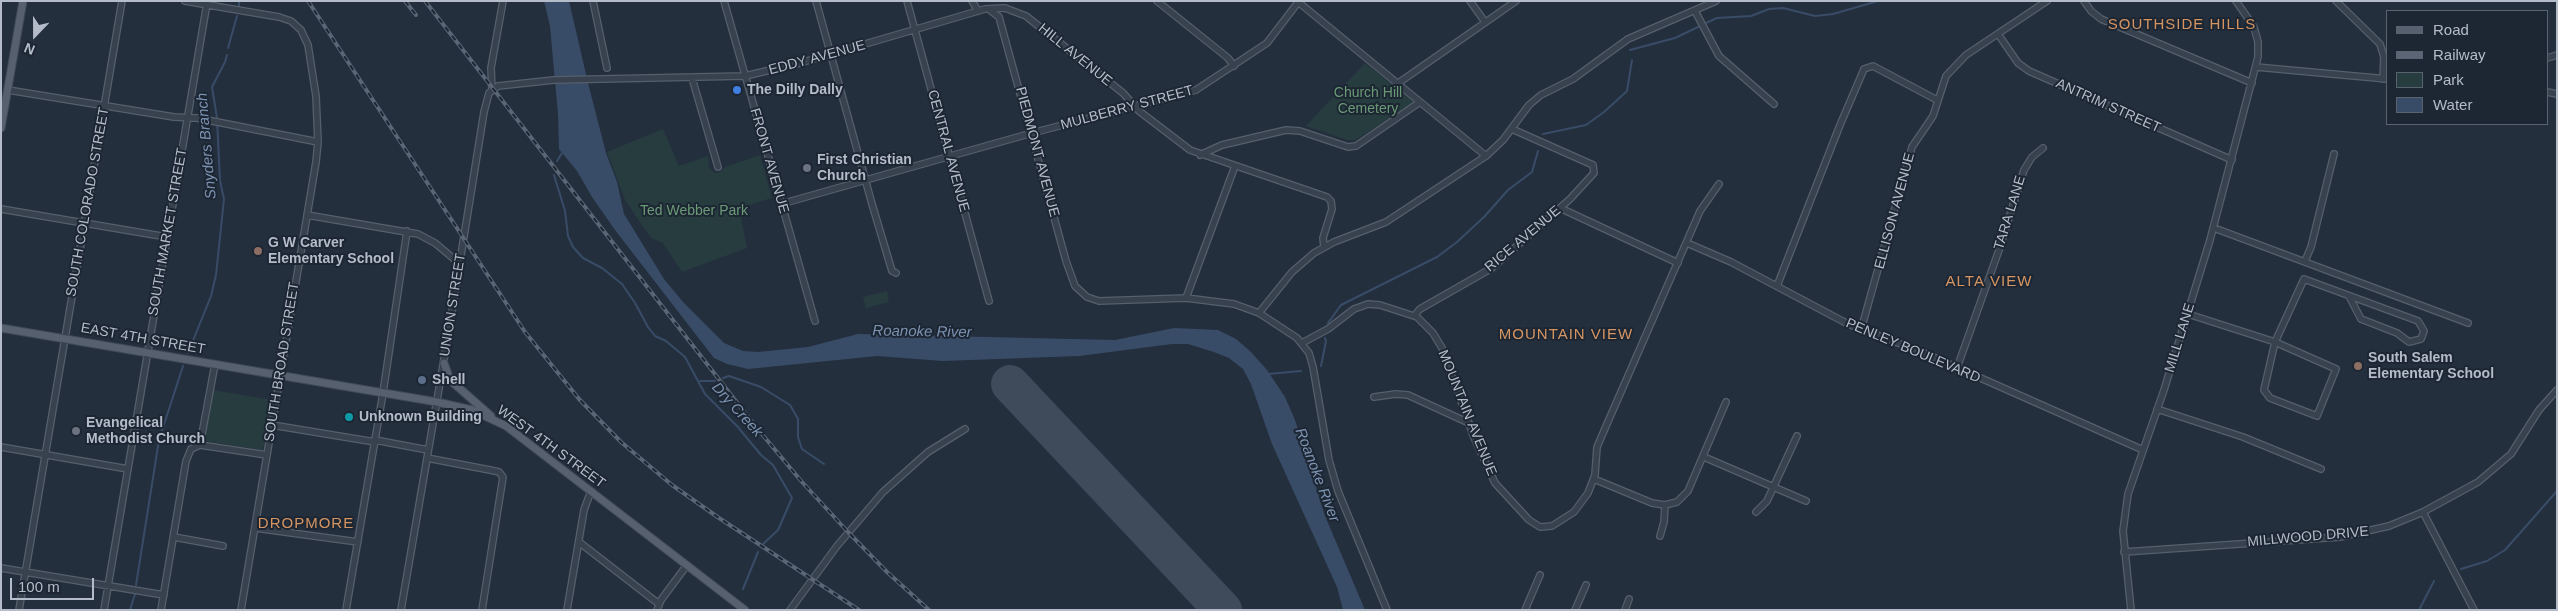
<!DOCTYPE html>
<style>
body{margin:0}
#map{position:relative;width:2558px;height:611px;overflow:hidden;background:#242f3e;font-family:Arial,sans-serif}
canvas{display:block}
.frame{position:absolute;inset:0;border:2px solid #b4bcc9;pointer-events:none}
.legend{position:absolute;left:2386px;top:10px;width:162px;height:115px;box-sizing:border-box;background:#1d2633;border:1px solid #59626f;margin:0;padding:6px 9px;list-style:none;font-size:15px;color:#b4bcc9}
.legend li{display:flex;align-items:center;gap:10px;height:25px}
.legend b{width:25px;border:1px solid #59626f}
.north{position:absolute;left:10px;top:10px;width:50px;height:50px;-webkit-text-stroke:4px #1d2633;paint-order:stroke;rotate:202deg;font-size:14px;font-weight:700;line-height:20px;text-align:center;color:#b4bcc9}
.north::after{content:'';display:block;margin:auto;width:18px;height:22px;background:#b4bcc9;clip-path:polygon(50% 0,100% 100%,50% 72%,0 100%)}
.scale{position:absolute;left:10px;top:578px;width:84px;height:22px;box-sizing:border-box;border:2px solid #b4bcc9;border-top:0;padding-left:6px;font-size:15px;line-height:18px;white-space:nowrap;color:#b4bcc9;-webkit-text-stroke:4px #1d2633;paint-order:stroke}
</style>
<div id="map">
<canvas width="2558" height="611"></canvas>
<div class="frame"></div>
<ul class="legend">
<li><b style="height:6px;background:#56606e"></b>Road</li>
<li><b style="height:6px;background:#5a6575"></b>Railway</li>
<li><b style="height:14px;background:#263c3f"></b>Park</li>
<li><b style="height:14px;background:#394c67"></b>Water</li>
</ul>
<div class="north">N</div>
<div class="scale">100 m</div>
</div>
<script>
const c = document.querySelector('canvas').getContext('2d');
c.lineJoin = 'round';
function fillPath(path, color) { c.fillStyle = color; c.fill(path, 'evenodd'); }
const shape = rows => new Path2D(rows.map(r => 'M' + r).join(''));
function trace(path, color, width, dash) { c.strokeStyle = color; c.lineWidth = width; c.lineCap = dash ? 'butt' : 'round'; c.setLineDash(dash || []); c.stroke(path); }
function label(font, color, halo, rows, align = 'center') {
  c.font = font + ' Arial,sans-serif'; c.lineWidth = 4; c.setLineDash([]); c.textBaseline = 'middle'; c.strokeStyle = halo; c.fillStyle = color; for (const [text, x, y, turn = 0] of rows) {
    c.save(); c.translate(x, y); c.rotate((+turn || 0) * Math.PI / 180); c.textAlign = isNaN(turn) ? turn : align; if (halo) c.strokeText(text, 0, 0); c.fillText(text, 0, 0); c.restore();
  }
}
const green = shape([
 [1365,63,1413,101,1412,105,1355,140,1347,140,1306,126],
 [663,129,679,166,708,156,709,168,715,173,720,172,725,167,760,155,772,198,739,208,747,248,682,272,663,243,651,238,637,218,625,200,607,152],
 [887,291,889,302,866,308,863,297],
 [213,390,272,400,263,450,204,441]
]);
const water = shape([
 [544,1,569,1,588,83,606,153,617,182,624,214,664,279,683,302,724,343,743,351,758,352,808,347,858,334,1115,340,1174,328,1218,330,1236,339,1251,352,1267,370,1285,397,1295,420,1325,516,1365,610,1343,610,1337,587,1272,444,1251,384,1243,369,1229,358,1214,352,1188,344,1172,344,1079,356,943,361,877,356,748,369,727,364,714,358,615,230,592,197,577,171,559,149,558,114,550,26]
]);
const stream = shape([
 [239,6,239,1],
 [1706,23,1717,18,1751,16,1769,9,1783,8,1815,16,1833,14,1878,1],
 [228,48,237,16],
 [1630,50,1675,38,1698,27],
 [1543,134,1586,125,1604,112,1627,91,1632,60],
 [557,161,562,153],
 [554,175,565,211,568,236,573,247,583,258,602,268,622,284,635,303,648,327,655,336,666,341,685,357,705,394,737,426,761,455,773,465,792,498,778,530,762,545],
 [1328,323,1341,305,1437,257,1457,242,1484,217,1508,190,1532,172,1538,151],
 [188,353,211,296,216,275,224,199,220,181,217,118,212,87,225,62,227,55],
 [1321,366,1326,341,1325,338],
 [1268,374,1301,371],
 [723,378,729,376,761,387,790,405,798,419,798,437,802,449,824,464],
 [700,381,715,381],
 [2461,569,2487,561,2505,550,2557,491],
 [136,585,159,440,183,366],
 [743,589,758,552],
 [130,610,135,594],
 [2419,610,2434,581]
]);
const runway = shape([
 [1010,384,1223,610]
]);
const minor = shape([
 [185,1,279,17,291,21,301,30,308,45,316,96,318,142,316,162,241,610],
 [593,1,607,68],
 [724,1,815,321],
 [816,1,872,204,892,271,896,273],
 [907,1,989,301],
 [972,1,978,11],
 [1157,1,1228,58,1234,66],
 [1297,1,1486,156],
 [1470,1,1485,22],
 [2084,1,2091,11,2101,19,2252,83],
 [2336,1,2380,44,2384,57,2383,79],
 [990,10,999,17,1066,261,1075,286,1087,297,1099,301,1186,298,1234,304,1259,313,1297,338,1309,353,1313,367,1329,460,1338,491,1387,610],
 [1695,11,1719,56,1774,104],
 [1998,34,2018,63,2029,71,2232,160],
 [2547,58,2557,55],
 [2256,67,2387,79],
 [692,78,718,167],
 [1397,84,1516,1],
 [8,90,174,117,197,118,318,142],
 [492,90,491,68,503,1],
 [2547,92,2557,94],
 [1200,155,1222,145,1286,130,1300,131,1348,147,1356,146,1420,102],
 [781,204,1032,133,1196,90,1267,43,1299,1],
 [1560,208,1678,263],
 [1,209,167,237],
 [307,215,418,234,435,243,460,264],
 [2214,228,2468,323],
 [1687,243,1731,262,1848,324,1922,352,2143,450],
 [2305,261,2311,247,2334,154],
 [1777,286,1840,125,1864,69,1873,66,1937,100],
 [1186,298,1235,166],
 [1259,313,1292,272,1314,253,1334,242,1386,222,1486,156,1503,140,1529,105,1541,95,1573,79,1628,39,1716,1],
 [2188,314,2275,342,2336,369,2317,416,2270,398,2264,390,2275,342,2304,279,2418,321,2424,331,2421,339,2409,342,2397,333,2361,319,2349,296],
 [1414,316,1420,309,1492,268,1570,199,1594,173,1593,165,1512,129],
 [1861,330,1912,147,1933,116,1946,76,1966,55,2047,1],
 [1302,343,1328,329,1354,309,1368,304,1380,305,1417,317,1433,333,1442,348,1473,435,1495,483,1529,520,1540,527,1552,526,1574,512,1588,493,1595,475,1597,447,1610,417,1700,211,1719,184],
 [1957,368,1999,250,2024,170,2032,157,2043,148],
 [1374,397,1396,394,1408,395,1469,423],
 [2157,409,2243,437,2321,469],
 [272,425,375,442],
 [375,440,428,450],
 [200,445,215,364],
 [1,447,128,469],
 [1704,457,1806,501],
 [427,458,490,470,499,472,503,477,482,610],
 [1594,479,1652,503,1665,505,1677,502,1688,491,1726,402],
 [1756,512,1767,501,1797,436],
 [2423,512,2474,610],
 [255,528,358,542],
 [1660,536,1664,522,1665,505],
 [174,537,223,546],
 [579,542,659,604],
 [2124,552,2340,537,2389,526,2423,512,2478,482,2511,454,2539,410,2557,390],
 [1,568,164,595],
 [19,610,122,1],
 [104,610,207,3],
 [161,610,186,461,191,449,200,445,267,455],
 [346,610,383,393,407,231],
 [401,610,448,336,484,112,489,93,498,86,554,80,745,76,800,63,985,9,1005,8,1026,16,1123,93,1139,111,1190,150,1327,197,1331,201,1332,209,1323,238,1324,247],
 [567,610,584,510,591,491],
 [657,610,661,600,687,565],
 [790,610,837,546,883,492,928,452,965,429],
 [1525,610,1540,575],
 [1575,610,1586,585],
 [1625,610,1629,599],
 [2131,610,2123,531,2128,494,2164,390,2210,240,2258,57,2258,42,2254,27,2236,1]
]);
const major = shape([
 [1,128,23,1],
 [1,328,437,402,472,410,506,426,745,610],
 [444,363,450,380,491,416]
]);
const rail = shape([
 [308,1,525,332,579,399,621,442,672,485,719,518,859,610],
 [405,1,416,15],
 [425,1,756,427,802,482,848,532,887,572,929,610]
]);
const markers = [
 [737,90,5,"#3f7fe0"],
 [807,168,5,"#6b7280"],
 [258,251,5,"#8d6e63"],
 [2358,366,5,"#8d6e63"],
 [422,380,5,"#5c6f8a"],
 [349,417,5,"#0f9aa8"],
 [76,431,5,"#6b7280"]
];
const streetNames = [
 ["HILL AVENUE",1075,55,39],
 ["EDDY AVENUE",817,58,-15],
 ["ANTRIM STREET",2108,106,24],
 ["MULBERRY STREET",1127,108,-15],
 ["CENTRAL AVENUE",948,151,75],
 ["PIEDMONT AVENUE",1037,152,75],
 ["FRONT AVENUE",769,161,74],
 ["SOUTH COLORADO STREET",88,202,-80],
 ["ELLISON AVENUE",1895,211,-75],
 ["TARA LANE",2010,213,-73],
 ["SOUTH MARKET STREET",168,232,-80],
 ["RICE AVENUE",1523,239,-40],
 ["UNION STREET",453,305,-81],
 ["MILL LANE",2180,338,-73],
 ["EAST 4TH STREET",143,339,10],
 ["PENLEY BOULEVARD",1913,351,23],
 ["SOUTH BROAD STREET",282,362,-81],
 ["MOUNTAIN AVENUE",1467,413,68],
 ["WEST 4TH STREET",551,447,36],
 ["MILLWOOD DRIVE",2308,537,-5]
];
const poiNames = [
 ["The Dilly Dally",747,90],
 ["First Christian",817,160],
 ["Church",817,176],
 ["G W Carver",268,243],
 ["Elementary School",268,259],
 ["South Salem",2368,358],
 ["Elementary School",2368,374],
 ["Shell",432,380],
 ["Unknown Building",359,417],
 ["Evangelical",86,423],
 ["Methodist Church",86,439]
];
const parkNames = [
 ["Church Hill",1368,93],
 ["Cemetery",1368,109],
 ["Ted Webber Park",694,211]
];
const neighbourhoodNames = [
 ["SOUTHSIDE HILLS",2182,25],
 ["ALTA VIEW",1989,282],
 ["MOUNTAIN VIEW",1566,335],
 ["DROPMORE",306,524]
];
const waterNames = [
 ["Snyders Branch",207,146,-95],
 ["Roanoke River",922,332,1],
 ["Dry Creek",737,410,48],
 ["Roanoke River",1317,475,69]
];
fillPath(green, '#263c3f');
fillPath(water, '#394c67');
trace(stream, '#394c67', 2);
trace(runway, '#3f4a5a', 38);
trace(minor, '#565f6c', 8);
trace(major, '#414a57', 9);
trace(minor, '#38414e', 5.5);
trace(major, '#56606e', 7);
trace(rail, '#5a6575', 4);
trace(rail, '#1d2633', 2, [5.5]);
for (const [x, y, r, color] of markers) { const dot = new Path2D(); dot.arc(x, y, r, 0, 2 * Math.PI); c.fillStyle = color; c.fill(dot); trace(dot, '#1d2633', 2); }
label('14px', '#b4bcc9', '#1d2633', streetNames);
label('bold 14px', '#b4bcc9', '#1d2633', poiNames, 'left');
label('14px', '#6b9a76', '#1d2633', parkNames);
c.letterSpacing = '1px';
label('15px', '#d59563', '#1d2633', neighbourhoodNames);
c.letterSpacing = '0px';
label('italic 15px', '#7c92b1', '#1d2633', waterNames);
</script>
